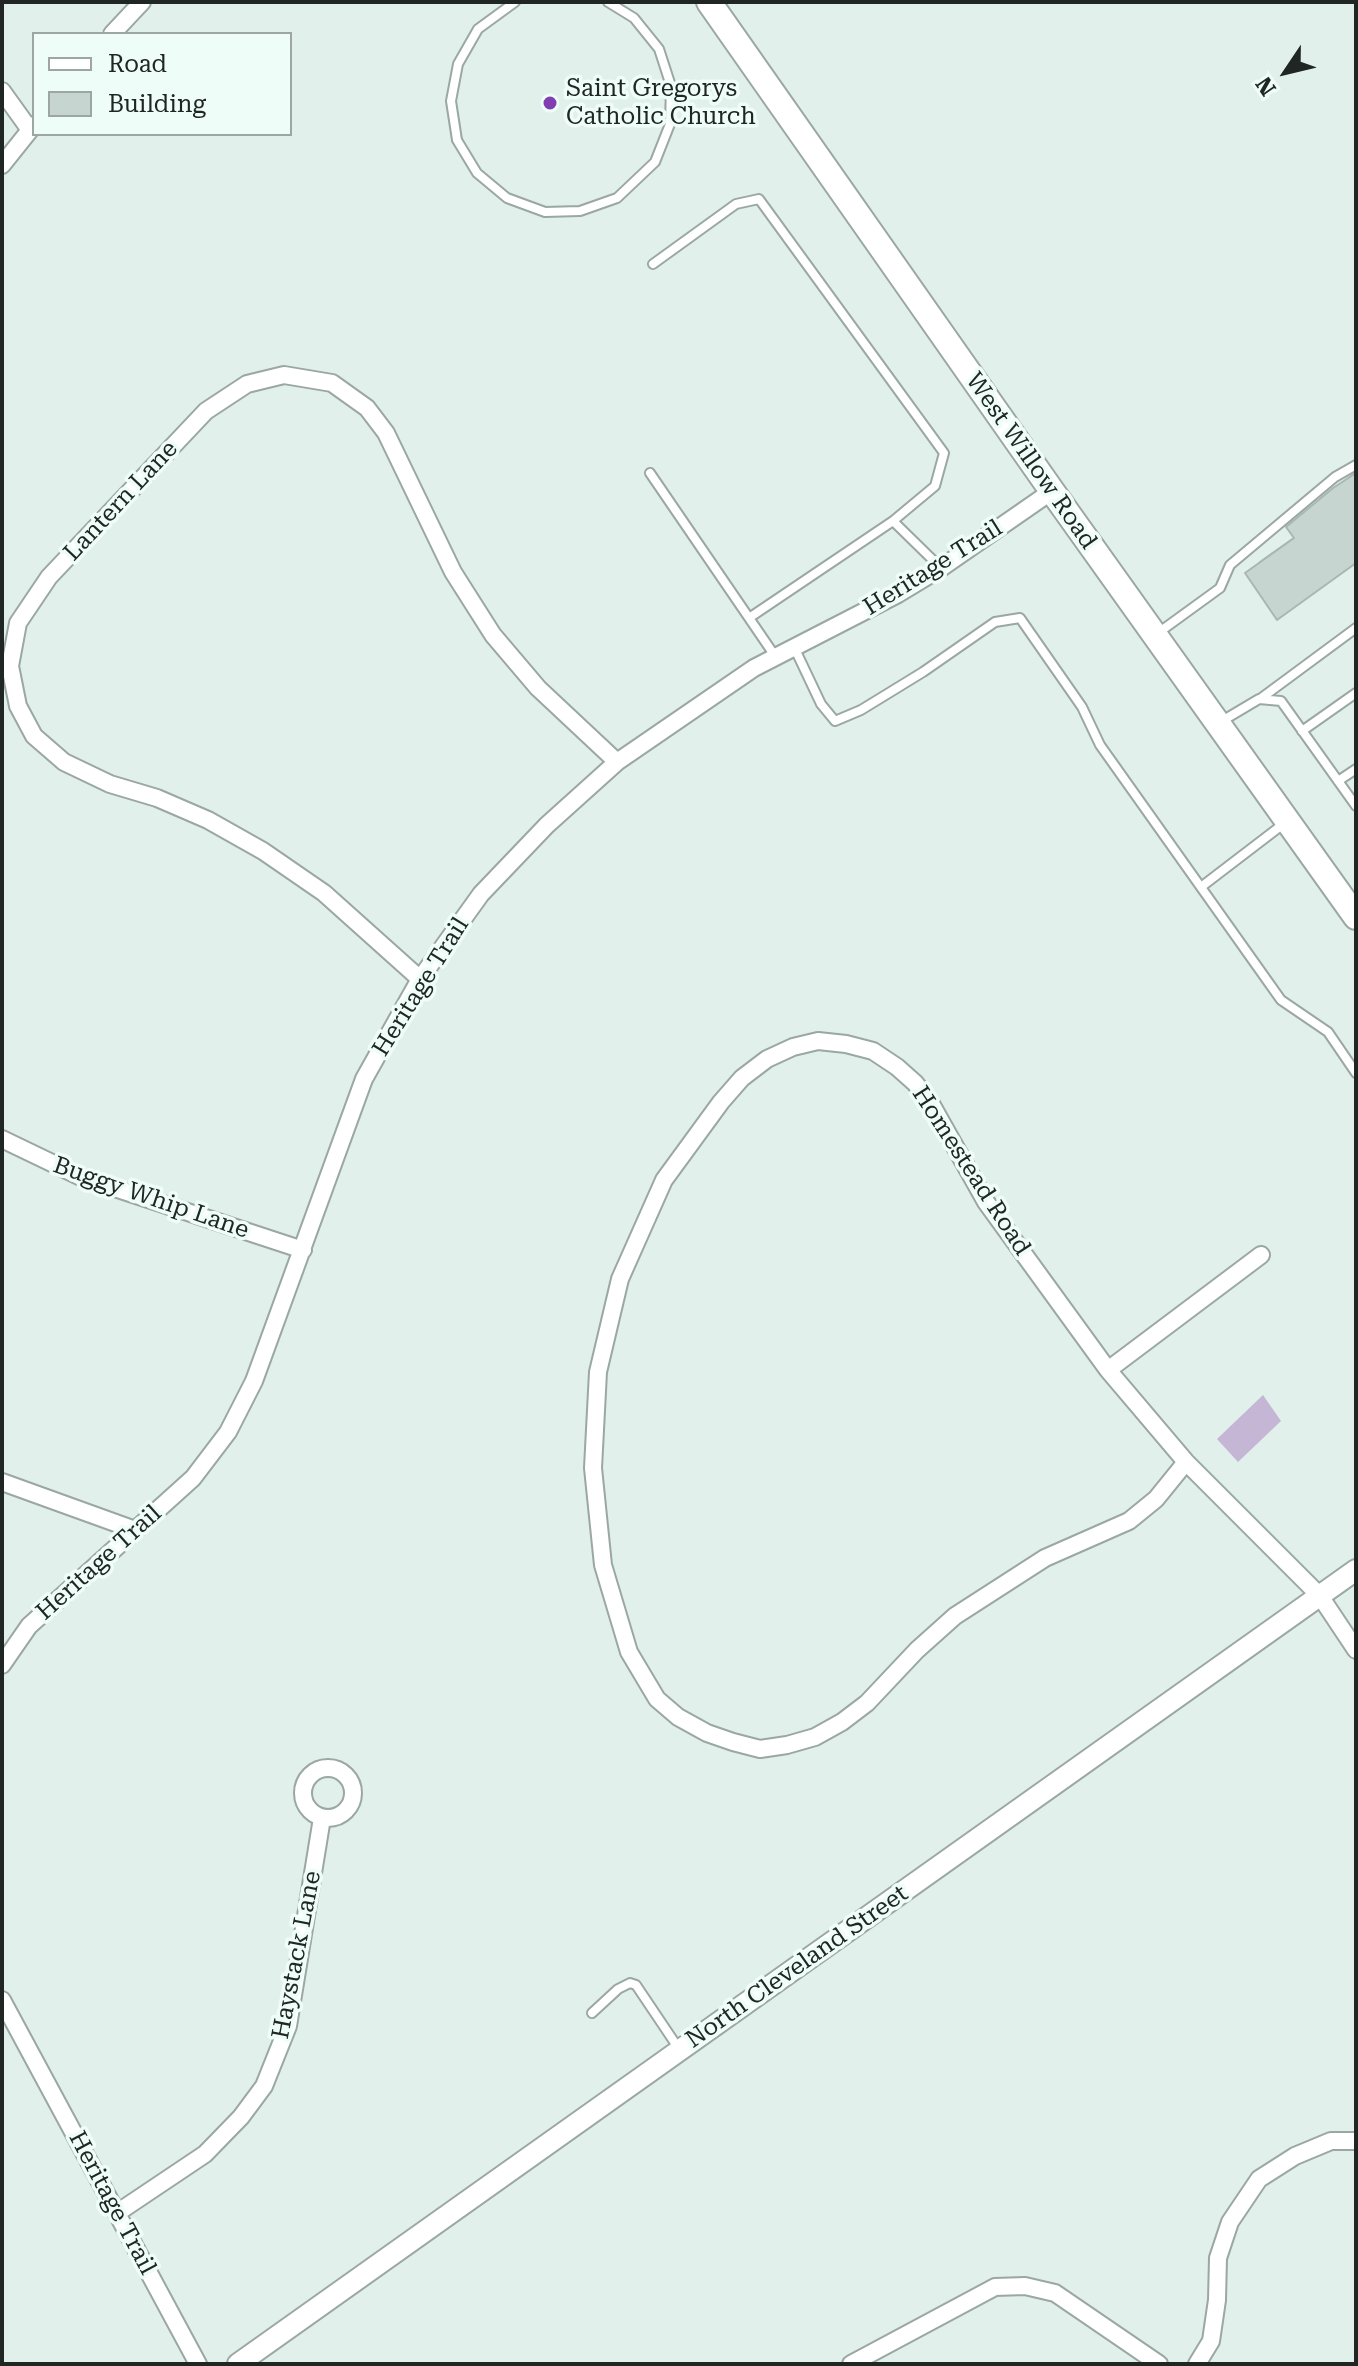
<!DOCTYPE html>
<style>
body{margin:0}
#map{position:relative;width:1358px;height:2366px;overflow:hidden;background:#e1f0ea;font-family:"Roboto Serif",serif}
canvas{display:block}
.frame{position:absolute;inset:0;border:4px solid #202624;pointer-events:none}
.legend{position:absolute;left:32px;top:32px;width:260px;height:104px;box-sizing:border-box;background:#eefdf8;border:2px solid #9ca7a3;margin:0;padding:10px 14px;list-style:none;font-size:24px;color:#202624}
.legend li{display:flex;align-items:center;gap:16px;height:40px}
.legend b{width:40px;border:2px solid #9ca7a3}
.north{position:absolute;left:1246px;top:32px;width:80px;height:80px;-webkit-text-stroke:6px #eefdf8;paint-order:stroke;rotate:235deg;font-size:22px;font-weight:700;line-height:32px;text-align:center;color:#202624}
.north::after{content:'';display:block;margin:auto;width:28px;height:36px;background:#202624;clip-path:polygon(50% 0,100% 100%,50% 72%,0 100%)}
</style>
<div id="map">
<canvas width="1358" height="2366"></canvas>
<div class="frame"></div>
<ul class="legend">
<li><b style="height:10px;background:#fff"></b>Road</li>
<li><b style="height:22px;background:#c7d5d0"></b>Building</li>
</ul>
<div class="north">N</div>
</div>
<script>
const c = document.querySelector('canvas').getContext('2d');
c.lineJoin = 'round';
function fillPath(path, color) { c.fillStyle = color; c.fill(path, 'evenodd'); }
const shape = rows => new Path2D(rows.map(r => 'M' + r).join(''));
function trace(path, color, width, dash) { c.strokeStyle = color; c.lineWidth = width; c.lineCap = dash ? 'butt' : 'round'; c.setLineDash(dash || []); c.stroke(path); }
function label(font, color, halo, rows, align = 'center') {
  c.font = font + ' "Roboto Serif",serif'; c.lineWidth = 7; c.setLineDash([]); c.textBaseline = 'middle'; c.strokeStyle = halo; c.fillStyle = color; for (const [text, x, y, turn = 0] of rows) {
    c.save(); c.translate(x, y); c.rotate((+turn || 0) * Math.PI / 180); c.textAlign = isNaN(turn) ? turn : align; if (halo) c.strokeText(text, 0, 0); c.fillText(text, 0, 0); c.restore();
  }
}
const green = shape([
 [1263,1395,1281,1421,1238,1462,1217,1439]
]);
const shadow = shape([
 [1356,471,1356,561,1247,573,1261,560,1295,536,1303,513]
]);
const building = shape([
 [1356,473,1356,563,1277,620,1245,573,1294,538,1286,527,1333,488,1356,473]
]);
const service = shape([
 [515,2,478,29,458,64,451,101,457,140,477,173,507,198,545,212,580,211,617,198,655,162,670,124,671,86,659,49,634,18,608,2],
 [653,264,736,204,759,199,944,453,935,486,893,521],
 [650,473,775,656],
 [749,618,893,521,941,568],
 [1158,633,1220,588,1230,565,1335,477,1356,465],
 [794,647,821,704,835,721,861,710,923,672,995,622,1020,618,1082,707,1100,745,1281,1000,1328,1032,1356,1073],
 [1260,699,1356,628],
 [1222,721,1259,699,1281,701,1356,806],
 [1302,731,1356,693],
 [1338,781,1356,769],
 [1201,887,1286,822],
 [592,2013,618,1989,630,1983,636,1985,679,2049]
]);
const minor = shape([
 [112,34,142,2],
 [2,91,30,130],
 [2,165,34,125],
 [420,979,324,893,263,851,208,820,157,798,110,784,64,762,34,736,18,706,10,666,18,623,49,577,206,411,247,384,284,375,332,383,367,408,386,433,453,572,493,635,538,688,617,762],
 [2,1139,81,1177,303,1250],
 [1108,1370,1261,1255],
 [1186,1462,1156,1499,1129,1521,1045,1558,955,1616,917,1650,867,1703,842,1722,815,1737,787,1745,760,1749,733,1742,707,1733,678,1717,657,1699,629,1652,603,1565,593,1468,598,1372,620,1279,664,1180,721,1102,742,1078,767,1059,793,1047,818,1041,846,1044,873,1051,897,1067,915,1083,930,1102,986,1202,1108,1370,1186,1462,1320,1596,1356,1650],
 [2,1482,135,1530],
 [2,1665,29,1626,193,1478,228,1432,254,1381,364,1079,420,979,481,894,547,825,617,762,754,668,898,594,941,568,1052,491],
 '303 1793a25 25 0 1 1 50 0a25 25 0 1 1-50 0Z',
 [2,2000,198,2364],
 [117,2213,205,2154,241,2117,264,2086,288,2026,322,1818],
 [851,2364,995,2287,1025,2286,1055,2293,1159,2364],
 [1197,2364,1211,2341,1217,2300,1218,2258,1230,2222,1259,2179,1295,2156,1331,2141,1356,2141]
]);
const tertiary = shape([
 [238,2364,1356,1570]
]);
const secondary = shape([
 [709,2,1052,491,1356,917]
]);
const markers = [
 [550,103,8,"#803eb2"]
];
const poiNames = [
 ["Saint Gregorys",566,89],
 ["Catholic Church",566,117]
];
const streetNames = [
 ["West Willow Road",1031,461,55],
 ["Lantern Lane",121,501,-47],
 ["Heritage Trail",933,568,-32],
 ["Heritage Trail",421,987,-58],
 ["Homestead Road",971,1171,57],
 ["Buggy Whip Lane",151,1198,19],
 ["Heritage Trail",99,1563,-42],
 ["Haystack Lane",297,1955,-79],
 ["North Cleveland Street",797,1967,-35],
 ["Heritage Trail",112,2203,62]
];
fillPath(green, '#c5b6d6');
fillPath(shadow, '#0003');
fillPath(building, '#c7d5d0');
trace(building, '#a9b7b2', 2);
trace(service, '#9aa7a3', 12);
trace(minor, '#9aa7a3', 20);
trace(tertiary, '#9aa7a3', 24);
trace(secondary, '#9aa7a3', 28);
trace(service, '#fff', 8);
trace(minor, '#fff', 16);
trace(tertiary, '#fff', 20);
trace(secondary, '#fff', 24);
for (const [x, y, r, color] of markers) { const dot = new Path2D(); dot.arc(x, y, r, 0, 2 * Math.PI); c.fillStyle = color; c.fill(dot); trace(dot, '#eefdf8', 3); }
label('24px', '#202624', '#eefdf8', poiNames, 'left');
label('24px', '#202624', '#eefdf8', streetNames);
</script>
